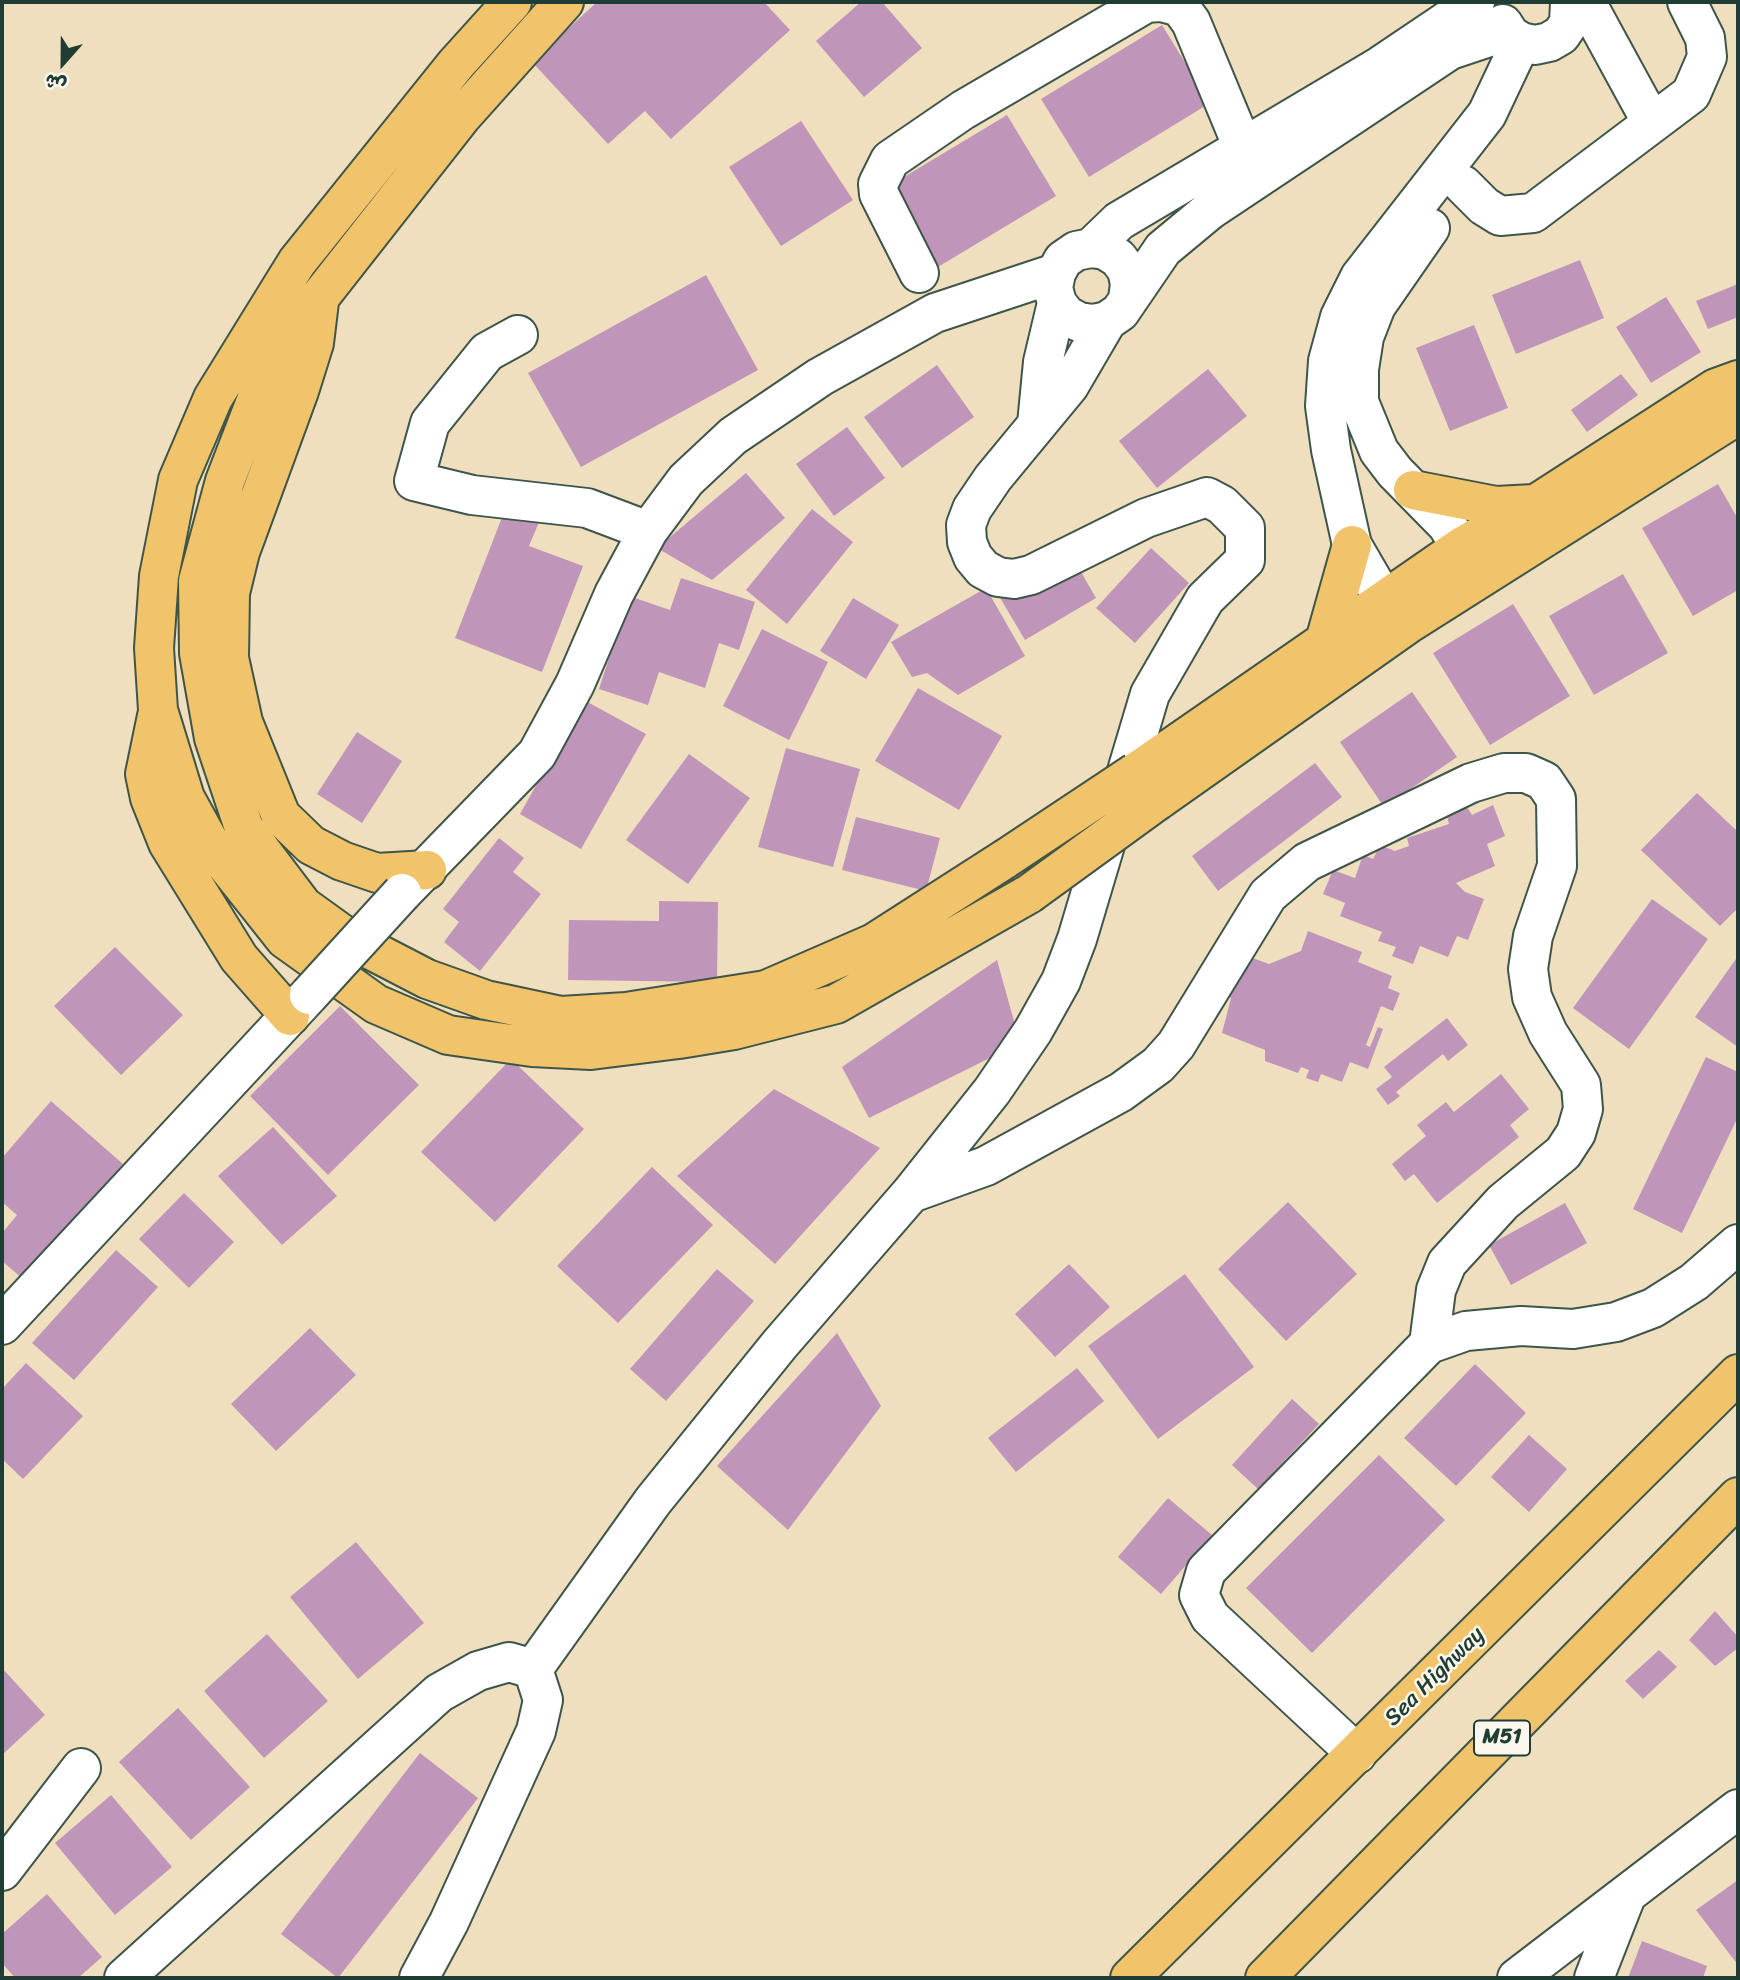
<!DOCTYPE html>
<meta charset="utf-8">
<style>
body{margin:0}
#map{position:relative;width:1740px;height:1980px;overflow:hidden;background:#efdfbe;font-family:Sriracha,"Playpen Sans Arabic",sans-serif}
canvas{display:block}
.frame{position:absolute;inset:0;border:4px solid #1f3d34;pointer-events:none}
.north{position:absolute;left:28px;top:28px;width:70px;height:70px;-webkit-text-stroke:5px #fbf7ec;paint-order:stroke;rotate:201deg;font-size:19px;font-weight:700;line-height:28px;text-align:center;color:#1f3d34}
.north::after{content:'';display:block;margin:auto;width:24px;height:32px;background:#1f3d34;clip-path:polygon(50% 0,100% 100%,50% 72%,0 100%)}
</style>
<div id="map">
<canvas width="1740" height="1980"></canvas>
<div class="frame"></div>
<div class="north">ش</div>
</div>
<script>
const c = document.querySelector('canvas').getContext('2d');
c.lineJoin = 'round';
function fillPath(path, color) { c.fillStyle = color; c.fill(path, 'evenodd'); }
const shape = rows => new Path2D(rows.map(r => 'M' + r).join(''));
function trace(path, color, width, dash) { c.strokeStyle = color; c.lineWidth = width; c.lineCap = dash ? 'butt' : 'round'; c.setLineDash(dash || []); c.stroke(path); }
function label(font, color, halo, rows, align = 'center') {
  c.font = font + ' Sriracha,sans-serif'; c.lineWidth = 5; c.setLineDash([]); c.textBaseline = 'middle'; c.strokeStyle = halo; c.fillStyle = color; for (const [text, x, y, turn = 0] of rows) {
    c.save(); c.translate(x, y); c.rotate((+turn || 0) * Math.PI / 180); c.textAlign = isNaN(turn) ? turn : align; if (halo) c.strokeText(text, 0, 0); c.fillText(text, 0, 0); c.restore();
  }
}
const building = shape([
 [597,2,764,2,790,30,671,139,645,111,608,144,532,62],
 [861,2,882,2,922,48,864,97,816,41],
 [1162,25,1210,103,1089,177,1041,99],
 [1007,115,1056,196,938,267,889,186],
 [801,121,853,200,781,246,729,167],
 [1580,260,1604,318,1516,354,1492,295],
 [706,275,758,370,581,467,528,373],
 [1738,284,1738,317,1708,329,1696,301],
 [1666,297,1701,352,1651,383,1616,327],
 [1474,325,1508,408,1450,431,1416,348],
 [937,365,974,417,902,468,864,417],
 [1208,369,1247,416,1157,488,1119,441],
 [1621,374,1638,395,1587,432,1571,410],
 [847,427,885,478,834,516,796,464],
 [746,473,785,518,712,580,657,548],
 [1718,484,1738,519,1738,590,1693,616,1642,528],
 [508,502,542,515,529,546,583,566,542,672,455,638],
 [812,509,853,542,787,624,746,590],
 [1151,548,1189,583,1135,643,1096,608],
 [1081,572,1096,598,1025,640,999,596],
 [1623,574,1668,653,1594,695,1549,616],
 [681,578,755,602,739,650,719,643,705,688,659,672,648,705,599,689,629,596,670,610],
 [986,588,1025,656,958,695,927,673,912,677,891,642],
 [853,598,899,625,866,679,820,651],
 [1513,604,1570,696,1490,745,1433,653],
 [762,629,828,662,789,740,723,706],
 [918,688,1002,736,959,810,875,761],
 [1412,692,1457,757,1384,807,1340,742],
 [584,700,646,734,581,849,520,814],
 [357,732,402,761,362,823,317,794],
 [786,748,860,769,833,867,758,847],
 [689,754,750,798,688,884,626,840],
 [1315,763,1342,797,1218,891,1192,856],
 [1697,793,1738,832,1738,908,1720,926,1641,850],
 [1493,805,1505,836,1487,844,1495,866,1456,883,1465,892,1484,899,1468,940,1457,936,1448,957,1420,946,1413,964,1392,956,1396,947,1378,941,1382,932,1340,916,1345,903,1323,894,1333,870,1355,878,1363,855,1373,859,1380,845,1395,851,1409,846,1407,838,1449,824,1447,816,1467,807,1472,815],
 [856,817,940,838,926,891,842,870],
 [499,838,524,858,513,872,541,894,480,971,444,942,459,922,443,909],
 [1652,899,1708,939,1629,1049,1573,1008],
 [659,901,718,902,717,982,568,980,569,920,659,921],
 [1308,931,1362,952,1358,962,1392,976,1388,988,1400,993,1393,1011,1381,1006,1366,1045,1370,1047,1378,1027,1383,1029,1368,1069,1350,1062,1342,1082,1321,1074,1318,1082,1306,1078,1309,1070,1301,1067,1298,1073,1265,1061,1265,1050,1222,1033,1231,998,1225,996,1247,956,1269,964,1301,951],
 [115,947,183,1015,121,1075,54,1006],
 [1738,956,1738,1047,1695,1017],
 [997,960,1020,1043,869,1118,842,1067],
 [340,1006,419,1085,328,1175,250,1096],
 [1447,1018,1468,1045,1448,1061,1443,1054,1396,1092,1400,1096,1388,1105,1376,1089,1392,1077,1384,1067],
 [1706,1057,1738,1072,1738,1117,1682,1233,1633,1209],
 [511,1059,584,1129,495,1222,421,1152],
 [1501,1074,1529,1109,1510,1125,1519,1137,1437,1203,1414,1174,1405,1181,1392,1164,1426,1136,1417,1125,1446,1102,1454,1112],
 [774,1089,880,1148,775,1264,677,1176],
 [51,1101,123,1164,23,1279,2,1261,2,1233,17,1215,2,1202,2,1158],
 [273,1127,337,1196,282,1245,218,1176],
 [652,1167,713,1225,618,1323,557,1266],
 [184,1193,234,1242,189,1288,139,1239],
 [1288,1202,1357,1274,1286,1341,1218,1269],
 [1565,1203,1587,1243,1511,1285,1489,1245],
 [116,1250,158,1287,74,1380,32,1343],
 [1069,1264,1110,1307,1055,1357,1015,1314],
 [717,1269,754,1301,666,1401,630,1369],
 [1185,1274,1254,1367,1158,1439,1088,1346],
 [310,1328,356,1375,276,1451,231,1404],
 [837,1333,881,1406,788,1530,717,1466],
 [26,1363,83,1416,23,1479,2,1459,2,1389],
 [1475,1364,1526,1413,1456,1486,1404,1438],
 [1077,1368,1104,1401,1016,1472,988,1438],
 [1292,1399,1319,1424,1258,1489,1232,1465],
 [1529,1435,1567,1469,1529,1512,1491,1477],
 [1379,1455,1445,1520,1312,1653,1246,1588],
 [1168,1498,1212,1535,1161,1594,1118,1557],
 [356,1542,424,1623,358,1679,290,1597],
 [1715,1611,1738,1637,1738,1648,1715,1666,1689,1640],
 [267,1634,328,1701,264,1758,204,1691],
 [1659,1650,1677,1667,1643,1699,1625,1681],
 [2,1668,45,1715,2,1755],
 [178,1708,250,1787,191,1840,119,1762],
 [420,1753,478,1798,338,1978,281,1934],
 [111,1795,172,1867,115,1915,55,1843],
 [1738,1880,1738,1965,1696,1910],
 [47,1894,102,1957,78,1978,15,1978,2,1963,2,1934],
 [1642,1941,1707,1966,1703,1978,1628,1978]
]);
const minor = shape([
 [1161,2,1180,7,1191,22,1244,150],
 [1586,2,1652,123],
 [1503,24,1510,35,1521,42,1535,45,1549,42,1561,35,1569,23,1570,2],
 [1463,185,1484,206,1500,216,1533,213,1691,94,1707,57,1705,38,1687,2],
 [1430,228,1376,306,1364,337,1359,369,1359,402,1379,451,1395,472,1447,525,1461,547,1470,577],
 [1091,248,1119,221,1380,66,1475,2],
 [919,273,879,194,878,184,890,160,963,110,1146,3,1159,2],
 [1128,299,1130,284,1127,270,1118,258,1105,250,1091,248,1076,251,1063,260,1056,273,1053,288,1057,303,1066,315,1079,322,1093,324,1107,321,1120,312,1163,249,1210,210,1450,50,1489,37,1510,35],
 [518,335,487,352,430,423,414,481,472,495,587,508,648,531],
 [1037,424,1043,362,1057,303],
 [1407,623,1384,600,1352,545,1331,450,1325,406,1328,361,1340,317,1360,277,1487,114,1521,42],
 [402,893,537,754,575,684,614,594,648,531,686,480,733,436,820,377,935,313,1056,273],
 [911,1193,986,1166,1121,1092,1158,1065,1176,1045,1268,895,1307,862,1471,783,1504,773,1526,773,1544,781,1556,799,1557,866,1533,936,1528,969,1532,997,1548,1033,1581,1085,1583,1109,1576,1133,1563,1153,1503,1202,1447,1263,1436,1290,1429,1344,1206,1571,1199,1595,1210,1617,1357,1754],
 [2,1325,309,995],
 [1429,1344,1466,1331,1521,1326,1573,1329,1616,1322,1653,1308,1694,1282,1738,1244],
 [533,1669,653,1501,780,1344,911,1193,992,1091,1033,1031,1061,981,1077,939,1150,694,1205,599,1245,560,1245,528,1222,505,1207,497,1146,518,1031,575,1014,579,998,577,983,569,973,557,967,542,966,525,972,509,993,478,1069,386,1107,321],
 [2,1871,81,1768],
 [124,1978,439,1693,478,1671,509,1662,533,1669,543,1700,536,1731,449,1922,419,1978],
 [1517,1978,1738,1809],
 [1594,1978,1626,1896]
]);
const major = shape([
 [512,2,456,64,297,262,213,398,178,480,159,576,154,648,158,710,185,798,212,847,285,939,376,1004,448,1035,532,1047,591,1050,679,1039,734,1030,836,1004,1029,894],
 [564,2,462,116,283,344,257,398,225,481,198,581,199,653,214,738,244,828,303,906,346,937,427,979,486,1000,561,1016,626,1012,766,990,874,943,1005,859],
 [319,302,314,343,299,391,240,552,230,593,229,658,243,722,281,816,311,845,342,861,377,873,427,870],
 [1413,490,1496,506,1534,504],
 [1325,641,1352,545],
 [157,716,145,774,150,798,168,843,239,958,290,1016],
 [1136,772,1461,547,1536,504,1716,388,1738,380],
 [1157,801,1408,624,1738,415]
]);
const highway = shape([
 [1130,1978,1738,1374],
 [1265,1978,1738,1497]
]);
const minorBridge = shape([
 [309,995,402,893]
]);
const majorBridge = shape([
 [1005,859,1136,772],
 [1029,894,1157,801]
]);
const shields = [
 [1502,1738,56]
];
const shieldNames = [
 ["M51",1502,1738]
];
const streetNames = [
 ["Sea Highway",1435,1677,-45]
];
fillPath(building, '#bf96b9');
trace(minor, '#3e5549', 42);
trace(major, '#3e5549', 42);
trace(highway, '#3e5549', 42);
trace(minor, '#fff', 38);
trace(major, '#f1c36a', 38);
trace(highway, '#f1c36a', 38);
trace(minorBridge, '#3e5549', 42, []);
trace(majorBridge, '#3e5549', 42, []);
trace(minorBridge, '#fff', 38);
trace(majorBridge, '#f1c36a', 38);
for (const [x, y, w] of shields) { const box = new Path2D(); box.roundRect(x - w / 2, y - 17.5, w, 35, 5); c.fillStyle = '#fbf7ec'; c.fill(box); trace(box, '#1f3d34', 2); }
label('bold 21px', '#1f3d34', null, shieldNames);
label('23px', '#1f3d34', '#fbf7ec', streetNames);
</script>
